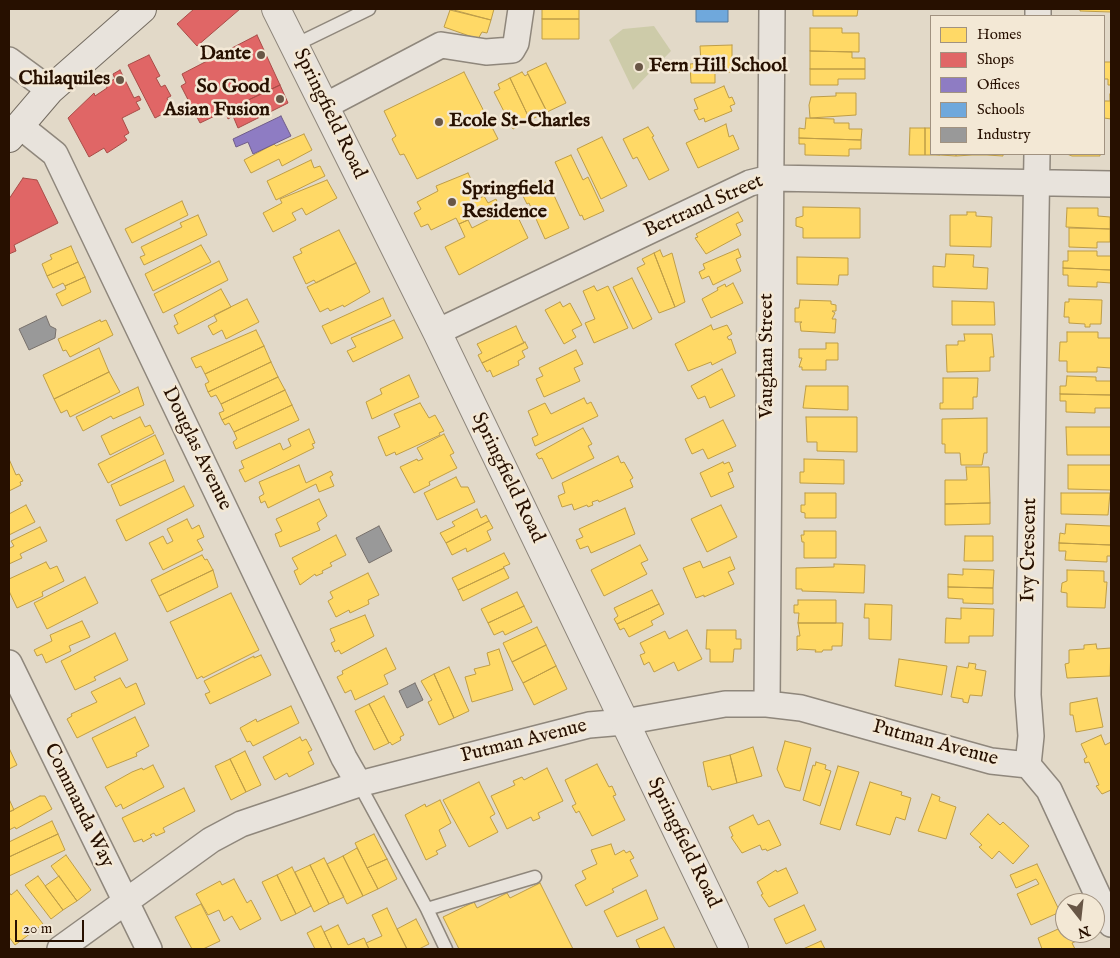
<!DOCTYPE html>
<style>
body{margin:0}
#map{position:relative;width:1120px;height:958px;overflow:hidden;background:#e2d9c8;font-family:"IM FELL English",serif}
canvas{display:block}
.frame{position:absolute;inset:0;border:10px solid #271000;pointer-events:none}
.legend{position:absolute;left:930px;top:15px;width:175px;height:140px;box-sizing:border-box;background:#f3e8d5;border:1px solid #a19280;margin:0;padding:6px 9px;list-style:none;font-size:15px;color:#271000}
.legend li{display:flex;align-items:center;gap:10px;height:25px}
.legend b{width:25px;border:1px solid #a19280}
.north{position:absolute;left:1055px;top:893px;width:50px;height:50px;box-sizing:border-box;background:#f3e8d5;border:1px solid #a19280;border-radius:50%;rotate:164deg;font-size:14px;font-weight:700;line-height:20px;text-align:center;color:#271000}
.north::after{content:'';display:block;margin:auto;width:18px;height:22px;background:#685646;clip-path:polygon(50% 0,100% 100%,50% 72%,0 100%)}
.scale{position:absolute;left:15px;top:920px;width:69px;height:22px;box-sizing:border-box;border:2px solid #271000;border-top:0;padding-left:6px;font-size:15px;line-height:18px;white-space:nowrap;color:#271000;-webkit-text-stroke:4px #f3e8d5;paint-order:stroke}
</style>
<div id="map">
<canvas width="1120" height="958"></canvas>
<div class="frame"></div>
<ul class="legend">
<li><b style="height:14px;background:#ffd966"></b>Homes</li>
<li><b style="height:14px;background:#e06666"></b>Shops</li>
<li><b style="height:14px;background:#8e7cc3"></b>Offices</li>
<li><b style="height:14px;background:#6fa8dc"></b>Schools</li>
<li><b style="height:14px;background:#999"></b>Industry</li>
</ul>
<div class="north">N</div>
<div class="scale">20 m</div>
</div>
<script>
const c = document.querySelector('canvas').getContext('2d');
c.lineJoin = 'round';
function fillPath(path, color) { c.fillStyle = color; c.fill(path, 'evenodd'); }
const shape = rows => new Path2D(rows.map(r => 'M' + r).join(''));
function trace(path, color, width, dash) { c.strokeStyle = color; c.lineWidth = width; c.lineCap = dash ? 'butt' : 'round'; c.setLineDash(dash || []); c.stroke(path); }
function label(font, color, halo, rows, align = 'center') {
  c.font = font + ' "IM FELL English",serif'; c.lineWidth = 5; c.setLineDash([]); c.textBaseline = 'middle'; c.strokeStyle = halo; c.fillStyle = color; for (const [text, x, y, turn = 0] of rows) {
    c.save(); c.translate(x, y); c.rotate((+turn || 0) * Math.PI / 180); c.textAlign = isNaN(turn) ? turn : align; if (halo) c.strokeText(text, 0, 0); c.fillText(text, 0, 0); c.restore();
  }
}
const green = shape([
 [654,26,671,51,633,90,609,40,623,29]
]);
const homes = shape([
 [450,9,494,9,491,20,450,9],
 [542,9,579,9,579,19,542,19,542,9],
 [813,9,858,9,857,16,813,16,813,9],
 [1080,9,1111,9,1111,12,1080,11,1080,9],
 [450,10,491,20,487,33,482,32,478,39,444,27,450,10],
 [542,19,579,19,579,39,542,39,542,19],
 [810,28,842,28,842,33,859,33,859,52,810,51,810,28],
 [732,45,732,72,715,73,715,83,691,83,690,64,701,63,700,46,732,45],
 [810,51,852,52,852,58,865,58,865,69,810,69,810,51],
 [1104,62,1111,62,1111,85,1108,85,1108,79,1104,79,1104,62],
 [546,63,566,103,547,112,527,72,546,63],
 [810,69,865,69,865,79,838,79,838,85,810,85,810,69],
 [464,72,498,139,417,179,404,154,400,155,392,139,396,136,384,111,464,72],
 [522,72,525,76,528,74,547,112,530,120,510,78,522,72],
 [510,78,530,120,513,129,494,92,500,89,498,84,510,78],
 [724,86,729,98,732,97,735,104,730,106,732,111,705,122,704,118,699,120,694,110,698,109,694,99,724,86],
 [836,93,856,93,856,115,810,118,809,105,811,97,836,96,836,93],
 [1110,94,1111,119,1104,118,1104,101,1110,101,1110,94],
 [806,118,834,119,834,123,849,123,849,129,862,129,861,140,799,138,799,128,805,129,806,118],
 [726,124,729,137,733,135,739,149,698,168,686,143,726,124],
 [648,127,654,136,652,137,669,170,649,180,637,157,633,159,623,139,648,127],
 [910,128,925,128,925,155,909,155,910,128],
 [925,128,931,128,931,154,940,155,925,155,925,128],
 [304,134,312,150,282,166,279,159,251,173,244,160,274,144,276,146,304,134],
 [602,137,627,186,601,199,577,149,602,137],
 [799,138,861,140,861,149,849,149,849,156,805,155,805,144,799,144,799,138],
 [940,154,956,154,956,156,940,155,940,154],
 [956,154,972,154,972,155,956,156,956,154],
 [972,154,987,154,987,155,972,155,972,154],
 [987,154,1003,154,1003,156,987,155,987,154],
 [1067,154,1100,154,1100,156,1072,156,1067,154],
 [571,155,583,180,588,177,604,211,584,220,582,215,580,216,555,162,571,155],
 [311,160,314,168,320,166,325,176,276,200,267,181,311,160],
 [468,173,480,198,484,196,488,203,496,199,499,206,459,224,456,218,431,230,428,224,421,227,414,213,421,209,417,202,438,191,436,186,468,173],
 [327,180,337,198,306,215,302,208,292,213,296,220,273,232,263,213,282,203,280,199,327,180],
 [545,182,550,193,552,191,569,228,545,239,529,203,527,204,522,194,545,182],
 [182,201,188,215,132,243,125,229,182,201],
 [513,207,528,238,459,275,445,247,465,237,459,224,468,220,472,228,513,207],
 [803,207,860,208,860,238,803,238,803,228,796,226,796,218,803,216,803,207],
 [1067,208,1098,208,1098,216,1110,217,1110,229,1066,227,1067,208],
 [738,212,743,221,736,224,741,235,706,254,695,238,698,237,696,234,738,212],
 [967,212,976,212,976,216,992,217,991,247,950,246,950,215,967,215,967,212],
 [198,215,207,235,144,265,140,257,145,255,141,247,182,227,180,223,198,215],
 [1069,228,1110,229,1110,242,1097,242,1097,248,1069,247,1069,228],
 [339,230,356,263,316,283,314,280,306,284,293,257,302,253,300,249,339,230],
 [201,245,211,262,153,291,145,274,201,245],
 [71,246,78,262,47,276,42,264,52,259,50,255,71,246],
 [738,249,741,257,736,259,741,271,713,285,709,276,702,279,699,272,705,269,703,264,738,249],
 [660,250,663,257,672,253,685,302,675,307,654,253,660,250],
 [1068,251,1097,251,1097,256,1111,256,1111,270,1063,268,1063,261,1068,261,1068,251],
 [654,253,675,307,659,313,637,268,645,264,642,259,654,253],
 [946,254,974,255,973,267,988,268,987,289,933,287,933,266,945,267,946,254],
 [797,257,848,258,848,275,839,275,838,285,797,284,797,257],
 [219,261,228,280,163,313,154,294,219,261],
 [78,262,85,277,65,286,63,283,53,288,47,276,78,262],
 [356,263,370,292,344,307,343,305,330,311,328,308,320,312,307,287,356,263],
 [1063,268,1111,270,1111,283,1097,282,1097,287,1068,286,1068,275,1063,275,1063,268],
 [85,277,91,292,62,306,56,294,66,289,65,286,85,277],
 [632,278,652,319,633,329,613,287,632,278],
 [733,283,743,303,711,318,702,299,718,290,717,288,725,284,726,287,733,283],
 [594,286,597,291,608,286,628,328,594,343,585,323,595,319,583,291,594,286],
 [221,289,231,307,178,334,174,326,178,324,174,315,221,289],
 [383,298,391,316,331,344,322,326,383,298],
 [247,299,259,322,226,339,222,330,213,335,208,326,217,321,214,315,247,299],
 [1069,299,1102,300,1101,324,1090,324,1090,327,1085,327,1085,324,1069,323,1069,317,1064,317,1065,302,1069,302,1069,299],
 [800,300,831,301,831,304,836,305,836,311,832,311,835,313,832,319,836,319,835,333,801,331,800,323,802,322,795,322,795,308,799,308,800,300],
 [952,301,994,302,995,325,952,325,952,301],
 [560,302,563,307,570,303,582,325,572,330,576,337,564,344,545,310,560,302],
 [100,320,101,322,106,320,113,335,70,357,66,350,63,351,58,339,100,320],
 [394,320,403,338,353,362,347,351,356,347,351,338,394,320],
 [711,325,713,330,727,325,732,334,727,337,729,340,731,339,736,353,712,365,711,362,688,371,675,344,711,325],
 [516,326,524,343,482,363,478,355,482,353,477,344,516,326],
 [256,330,264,346,205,374,201,366,196,368,191,358,256,330],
 [1067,332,1098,332,1098,338,1111,338,1111,368,1097,367,1097,372,1067,372,1067,361,1059,361,1060,342,1067,342,1067,332],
 [964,334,992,334,994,357,990,357,990,371,947,372,946,345,958,345,958,341,965,341,964,334],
 [525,342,528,348,522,351,525,357,518,361,519,365,493,377,490,370,487,372,482,363,525,342],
 [826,343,838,343,838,360,826,360,826,370,802,370,802,367,799,367,802,358,799,358,799,349,826,349,826,343],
 [264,346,271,362,208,392,205,384,209,382,205,374,264,346],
 [99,348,109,372,54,399,43,375,99,348],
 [576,350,583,364,574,368,580,381,544,397,536,379,543,376,539,368,576,350],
 [271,362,278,377,221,404,216,395,211,397,208,392,271,362],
 [722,369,735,396,710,408,705,396,698,399,691,386,722,369],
 [109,372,120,392,70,417,67,410,61,413,54,399,109,372],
 [409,375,419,397,372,419,366,402,382,394,380,389,409,375],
 [1067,376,1096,377,1096,381,1111,381,1111,395,1060,394,1060,386,1066,386,1067,376],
 [278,377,285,390,222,420,219,413,224,411,221,404,278,377],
 [943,378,978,378,977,397,973,397,973,409,940,409,940,403,943,403,943,378],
 [806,386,848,386,848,410,803,408,806,386],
 [138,387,144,405,113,419,111,416,83,431,76,417,138,387],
 [285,390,292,405,234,432,229,423,225,425,222,420,285,390],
 [1060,394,1111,395,1111,408,1095,408,1095,413,1066,412,1066,401,1060,401,1060,394],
 [584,398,587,404,591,402,598,416,535,446,532,438,538,435,528,411,545,403,551,414,584,398],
 [420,403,429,418,435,415,444,431,439,433,440,435,396,455,395,452,386,456,378,437,400,427,394,414,420,403],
 [292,405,299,420,236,449,233,442,237,439,234,432,292,405],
 [140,417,145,427,150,425,154,433,110,455,101,436,140,417],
 [806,417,857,417,857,452,817,451,817,442,807,442,806,417],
 [987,418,987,453,984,453,982,465,961,465,960,453,945,453,945,444,942,444,942,419,987,418],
 [723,420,736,446,708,459,703,449,692,454,685,439,723,420],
 [1066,427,1111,427,1111,455,1067,455,1066,427],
 [583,428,592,444,588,446,594,458,552,479,542,458,539,459,536,454,583,428],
 [309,429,315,443,312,444,314,448,245,482,239,470,244,468,241,461,280,443,283,450,291,446,288,439,309,429],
 [444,434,454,453,450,455,457,468,429,482,430,485,414,493,400,467,417,459,418,461,423,459,417,448,444,434],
 [155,435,164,454,108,483,98,464,155,435],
 [618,456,621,463,624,462,633,478,630,480,633,487,599,502,598,500,592,502,593,505,588,507,587,505,574,510,572,504,562,507,558,496,565,493,562,483,618,456],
 [9,459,16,475,19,474,23,481,20,482,21,485,9,491,9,459],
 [804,459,844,460,844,484,800,483,800,472,804,472,804,459],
 [165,460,174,481,120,506,111,485,165,460],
 [723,462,724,464,729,462,733,471,728,473,734,487,711,497,700,473,723,462],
 [299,465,306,483,331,471,333,475,330,477,334,486,319,492,316,484,268,508,265,501,261,503,259,497,264,494,259,482,299,465],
 [1068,465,1111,465,1111,490,1068,489,1068,465],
 [966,467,989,467,990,503,945,504,945,480,967,480,966,467],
 [456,477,461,487,468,487,475,502,437,520,424,493,456,477],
 [184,486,194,506,126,541,116,520,184,486],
 [805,493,836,493,836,518,805,518,805,513,801,512,801,505,805,505,805,493],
 [1061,493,1110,493,1108,515,1061,514,1061,493],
 [319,499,327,516,317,523,320,530,280,547,275,534,282,531,276,519,319,499],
 [990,503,990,524,945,525,945,504,990,503],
 [26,505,35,522,9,535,9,514,26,505],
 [721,505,737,537,707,552,691,519,721,505],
 [625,508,635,534,591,553,588,546,580,549,576,540,583,537,579,529,625,508],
 [477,509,481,518,486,515,489,521,446,543,440,533,455,526,452,522,477,509],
 [187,519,192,529,199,525,204,537,197,540,203,550,163,570,149,543,163,536,167,544,173,541,167,529,187,519],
 [489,521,493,528,487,531,491,540,467,552,466,548,452,555,446,543,489,521],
 [1066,524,1111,526,1111,545,1059,543,1060,533,1065,534,1066,524],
 [40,527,47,541,20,554,22,558,9,564,9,547,10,548,14,546,11,541,40,527],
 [804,531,836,531,836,558,804,558,804,542,802,542,801,535,804,535,804,531],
 [336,535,346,555,330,563,332,566,322,571,323,573,316,576,315,574,300,585,294,571,298,569,292,558,336,535],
 [965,536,993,536,993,561,964,561,965,536],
 [1059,543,1111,545,1111,556,1107,556,1107,562,1065,560,1066,551,1059,551,1059,543],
 [640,545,648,560,641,563,647,574,604,596,591,570,640,545],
 [504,553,510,564,503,567,504,568,458,590,452,578,504,553],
 [202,555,205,560,207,559,213,570,159,596,151,580,202,555],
 [730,557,735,569,728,572,734,584,704,597,704,595,696,598,683,568,700,561,703,568,730,557],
 [46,562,50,569,57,566,64,581,42,592,43,596,17,608,9,591,9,579,46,562],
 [834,564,865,565,864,593,802,591,802,589,796,589,796,568,834,567,834,564],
 [504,568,509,578,463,601,458,590,504,568],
 [963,569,994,570,993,588,948,587,948,574,963,575,963,569],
 [213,570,218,587,167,612,159,596,213,570],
 [1067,570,1104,571,1104,582,1107,582,1105,608,1067,607,1067,593,1061,592,1062,583,1067,581,1067,570],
 [368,573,379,595,368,600,369,604,350,613,349,610,336,617,328,601,333,598,330,592,368,573],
 [85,577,98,603,47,629,34,603,85,577],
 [948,587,993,588,993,604,963,603,963,599,948,598,948,587],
 [652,590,659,604,617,624,614,619,618,616,614,608,652,590],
 [517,592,524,606,488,623,481,609,517,592],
 [231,593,259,650,203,678,202,676,197,679,170,622,231,593],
 [798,600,836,600,836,623,798,623,799,613,794,613,794,605,798,605,798,600],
 [659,604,664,614,651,621,653,625,629,637,624,628,620,630,617,624,659,604],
 [865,604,892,605,891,640,869,639,869,618,864,618,865,604],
 [524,606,532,622,505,635,503,631,494,635,488,623,524,606],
 [961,608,994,609,993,636,969,636,969,643,945,643,946,618,961,619,961,608],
 [365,615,374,636,341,654,339,650,335,652,331,643,335,641,330,629,365,615],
 [82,621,90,637,69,646,71,651,46,663,42,654,37,656,34,650,52,641,50,635,82,621],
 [798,623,843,623,842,646,832,646,832,650,823,650,822,652,815,652,816,650,799,649,797,651,797,636,800,636,798,623],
 [537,627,546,645,512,662,503,643,537,627],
 [687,630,702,659,678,671,674,662,654,672,649,662,644,665,640,655,645,653,640,643,665,631,669,639,687,630],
 [707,630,736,630,736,639,741,639,741,649,734,649,733,662,710,662,710,649,706,649,707,630],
 [115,633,128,660,94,677,96,680,75,690,61,661,115,633],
 [1096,644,1097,649,1111,648,1110,676,1067,678,1065,664,1069,663,1069,650,1084,649,1084,645,1096,644],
 [546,645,556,666,523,683,512,662,546,645],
 [386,648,396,669,384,675,388,684,355,700,351,690,345,693,337,677,343,674,342,671,386,648],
 [499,649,513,690,472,702,465,677,476,674,474,669,490,665,487,653,499,649],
 [261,655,271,675,210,704,205,694,210,692,204,681,254,656,254,658,261,655],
 [899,659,947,666,942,695,895,686,899,659],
 [969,663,976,664,975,669,986,671,982,696,970,695,968,703,963,702,963,699,951,697,957,666,968,668,969,663],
 [556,666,567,689,534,705,523,683,556,666],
 [449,667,469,711,454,718,434,674,449,667],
 [434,674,454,718,439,725,428,702,432,700,421,681,434,674],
 [120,678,126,688,136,683,145,704,77,738,67,719,72,716,71,714,97,702,91,692,120,678],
 [384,696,404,735,400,737,401,740,392,745,390,742,389,743,369,704,384,696],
 [1097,698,1103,727,1076,732,1073,715,1070,715,1070,703,1097,698],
 [369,704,389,743,374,750,355,711,369,704],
 [291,706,299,723,253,746,250,741,247,742,240,728,256,719,257,722,291,706],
 [135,717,149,746,136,753,137,756,107,768,92,738,135,717],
 [1101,735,1105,745,1111,742,1111,790,1102,794,1096,786,1099,785,1089,762,1085,763,1084,759,1087,757,1081,744,1101,735],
 [300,737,302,741,306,739,312,750,308,752,314,764,289,777,287,773,275,780,263,757,300,737],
 [785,741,811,748,800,791,785,787,777,769,785,741],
 [753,747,762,776,737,783,730,755,753,747],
 [9,748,17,765,9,769,9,748],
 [245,751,261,785,246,792,230,759,245,751],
 [730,755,737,783,712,790,710,786,708,787,703,762,730,755],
 [230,759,246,792,231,800,215,766,230,759],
 [816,762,826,765,825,769,831,771,820,806,803,800,813,765,815,766,816,762],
 [597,764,609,787,612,786,616,795,613,796,625,820,592,836,579,811,576,813,572,806,576,804,565,780,597,764],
 [153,765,164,787,123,809,121,804,116,807,105,787,132,772,142,768,143,770,153,765],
 [838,766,859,772,840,830,820,824,838,766],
 [547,768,563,801,538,813,540,818,533,821,531,817,507,829,491,796,515,785,513,781,522,777,524,780,547,768],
 [479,782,495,814,490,817,498,832,469,847,443,800,479,782],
 [870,782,902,792,901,795,911,798,905,820,896,817,890,835,856,825,870,782],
 [184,788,195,811,163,828,165,832,156,836,154,833,150,835,152,837,143,842,142,839,134,842,122,818,184,788],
 [932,794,940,797,939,801,956,807,946,839,918,831,932,794],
 [40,796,45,796,52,809,16,829,15,827,9,830,9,812,40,796],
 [9,799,14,810,9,812,9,799],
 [440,800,451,823,439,830,446,846,436,851,438,854,426,860,405,815,425,804,426,807,440,800],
 [988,814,1000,825,1003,822,1029,846,1013,864,999,851,992,859,979,847,982,845,970,834,988,814],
 [753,815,758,825,769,820,781,845,767,851,766,849,762,850,760,845,742,853,731,837,733,836,729,827,753,815],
 [52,821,58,834,9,857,9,842,52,821],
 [58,834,65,850,9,876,9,857,58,834],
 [374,834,387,859,367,868,355,843,374,834],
 [611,844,615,855,624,850,626,853,630,851,634,858,630,860,638,876,612,889,614,892,586,906,575,885,586,879,582,871,597,864,591,850,611,844],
 [357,848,378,889,363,896,343,856,357,848],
 [66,855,91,890,77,901,51,866,66,855],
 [343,856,363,896,347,904,327,864,343,856],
 [324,858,344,897,329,904,310,865,324,858],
 [387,859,397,879,378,889,367,868,387,859],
 [1037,864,1060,912,1031,925,1017,894,1039,884,1036,879,1016,888,1010,875,1037,864],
 [310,865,329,904,314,912,295,872,310,865],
 [292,867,311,906,296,914,277,875,292,867],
 [786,868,798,893,769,907,761,895,763,894,757,882,776,870,777,872,786,868],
 [277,875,296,914,281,921,262,882,277,875],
 [38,876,63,910,51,919,25,885,38,876],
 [59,876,77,901,63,910,45,886,59,876],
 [234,879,247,903,251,900,261,919,240,930,232,916,224,921,219,910,208,915,196,894,220,881,222,885,234,879],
 [540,883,573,949,459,949,443,917,474,902,477,908,507,893,510,898,540,883],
 [17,890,43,924,15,945,9,937,9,892,11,895,17,890],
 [646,890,658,919,617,937,604,911,646,890],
 [201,904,220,941,203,949,192,949,175,917,201,904],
 [804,905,816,930,786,944,774,919,804,905],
 [387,908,397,929,407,949,369,949,366,943,382,936,372,915,387,908],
 [416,919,429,944,419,949,407,949,397,929,416,919],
 [338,925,348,945,364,938,369,949,332,949,324,932,338,925],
 [321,926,324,932,332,949,315,949,307,933,321,926],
 [1065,926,1065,933,1079,933,1081,939,1072,943,1075,949,1042,949,1038,938,1065,926],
 [664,927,675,949,640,949,636,940,664,927],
 [821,941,825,949,803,949,821,941]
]);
const shops = shape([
 [194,9,240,9,197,46,177,24,194,9],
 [257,35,280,85,200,123,181,86,186,83,182,74,257,35],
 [149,55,160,76,156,78,161,87,165,85,171,96,167,98,172,109,155,118,128,65,149,55],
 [120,70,134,98,139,96,141,100,136,102,140,109,122,118,129,133,124,136,127,140,107,153,104,148,89,157,68,118,94,93,95,96,107,88,106,83,115,79,113,74,120,70],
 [280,85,288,103,238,128,233,116,228,119,225,111,280,85],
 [23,178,37,180,58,223,14,245,16,251,9,254,9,199,23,178]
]);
const offices = shape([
 [281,116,291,136,253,154,248,142,236,147,233,139,281,116]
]);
const schools = shape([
 [624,9,728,9,728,22,696,22,696,9,624,9]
]);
const industry = shape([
 [46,316,50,326,56,329,55,338,29,350,19,329,46,316],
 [379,526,392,551,369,563,356,538,379,526],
 [415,683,423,700,407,708,399,691,415,683]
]);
const service = shape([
 [295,45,369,9],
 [359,784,427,909,446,949],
 [427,909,535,877]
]);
const minor = shape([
 [1038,16,1038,9],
 [9,60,50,90],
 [325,106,441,45,486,52,512,50,516,43,521,9],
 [20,126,55,154,344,758,359,784],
 [1037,154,1028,695,1031,736,1028,765,1049,790,1111,924],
 [437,332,750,183,770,178,1111,184],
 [9,663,149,949],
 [767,704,772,9],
 [60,949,211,840,241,824,359,784,589,725,624,722,725,704,767,704,801,708,991,761,1028,765]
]);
const tertiary = shape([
 [276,9,437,332,734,949]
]);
const secondary = shape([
 [9,138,50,90,142,9]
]);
const markers = [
 [261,55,5,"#685646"],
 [639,67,5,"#685646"],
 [120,80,5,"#685646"],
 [280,99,5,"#685646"],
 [439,122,5,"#685646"],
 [452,202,5,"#685646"]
];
const poiNames = [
 ["Dante",251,55],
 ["Fern Hill School",649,67,"left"],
 ["Chilaquiles",110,80],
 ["So Good",270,88],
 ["Asian Fusion",270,111],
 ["Ecole St-Charles",449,122,"left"],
 ["Springfield",462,190,"left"],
 ["Residence",462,213,"left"]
];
const streetNames = [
 ["Springfield Road",329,114,64],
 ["Bertrand Street",704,207,-24],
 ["Vaughan Street",768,356,-90],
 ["Douglas Avenue",196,449,64],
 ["Springfield Road",507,478,64],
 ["Ivy Crescent",1030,550,-89],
 ["Putman Avenue",524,742,-14],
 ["Putman Avenue",935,744,15],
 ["Commanda Way",78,806,64],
 ["Springfield Road",683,843,64]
];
fillPath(green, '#cdcba9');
fillPath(homes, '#ffd966');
trace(homes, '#be9d47', 1);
fillPath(shops, '#e06666');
trace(shops, '#a84c47', 1);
fillPath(offices, '#8e7cc3');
trace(offices, '#6f5c88', 1);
fillPath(schools, '#6fa8dc');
trace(schools, '#597a9a', 1);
fillPath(industry, '#999');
trace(industry, '#77706b', 1);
trace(service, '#8f877c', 15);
trace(minor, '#8f877c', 28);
trace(tertiary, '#8f877c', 30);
trace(secondary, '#746c61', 30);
trace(service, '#e8e3dc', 12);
trace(minor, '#e8e3dc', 25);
trace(tertiary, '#e8e3dc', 28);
trace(secondary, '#e8e3dc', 28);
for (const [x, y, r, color] of markers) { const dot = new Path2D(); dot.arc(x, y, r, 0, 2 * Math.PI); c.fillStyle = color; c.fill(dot); trace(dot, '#f3e8d5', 2); }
label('bold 20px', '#271000', '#f3e8d5', poiNames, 'right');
label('20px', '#271000', '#f3e8d5', streetNames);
</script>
